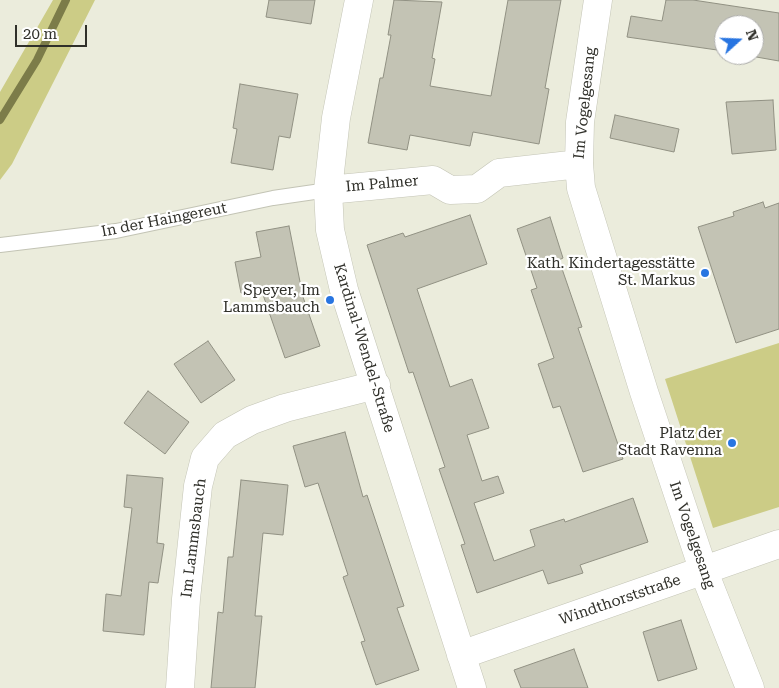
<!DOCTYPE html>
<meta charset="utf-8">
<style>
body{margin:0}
#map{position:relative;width:779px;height:688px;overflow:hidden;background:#ebecdc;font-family:"Roboto Serif",serif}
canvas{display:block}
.north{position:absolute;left:714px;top:15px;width:50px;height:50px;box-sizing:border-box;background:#fff;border:1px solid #acacaa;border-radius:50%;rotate:70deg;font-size:14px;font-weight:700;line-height:20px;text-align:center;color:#30302a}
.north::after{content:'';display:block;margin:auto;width:18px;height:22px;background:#2875e1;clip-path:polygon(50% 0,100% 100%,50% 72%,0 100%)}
.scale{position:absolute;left:15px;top:25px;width:72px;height:22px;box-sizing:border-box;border:2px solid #30302a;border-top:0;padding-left:6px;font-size:15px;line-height:18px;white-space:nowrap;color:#30302a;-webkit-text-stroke:4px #fff;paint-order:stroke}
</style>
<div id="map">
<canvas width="779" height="688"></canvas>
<div class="north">N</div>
<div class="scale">20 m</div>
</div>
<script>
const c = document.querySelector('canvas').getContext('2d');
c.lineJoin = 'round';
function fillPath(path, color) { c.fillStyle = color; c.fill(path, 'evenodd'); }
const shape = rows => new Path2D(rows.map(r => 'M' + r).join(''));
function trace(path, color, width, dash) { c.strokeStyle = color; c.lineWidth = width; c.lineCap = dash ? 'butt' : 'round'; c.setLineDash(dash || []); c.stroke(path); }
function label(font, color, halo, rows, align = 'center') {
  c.font = font + ' "Roboto Serif",serif'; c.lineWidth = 4.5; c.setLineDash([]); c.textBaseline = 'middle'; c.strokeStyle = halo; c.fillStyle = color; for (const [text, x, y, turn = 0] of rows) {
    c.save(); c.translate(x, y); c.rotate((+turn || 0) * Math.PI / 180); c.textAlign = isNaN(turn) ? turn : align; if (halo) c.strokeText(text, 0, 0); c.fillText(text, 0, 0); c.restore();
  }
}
const green = shape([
 [53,0,95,0,12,164,0,180,0,92],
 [779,343,779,507,713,528,665,379]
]);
const stream = shape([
 [0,120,37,60,66,0]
]);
const building = shape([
 [269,0,315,0,311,24,266,17,269,0],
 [394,0,442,2,432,58,435,59,430,86,491,96,508,0,561,0,545,88,549,89,539,144,473,132,470,146,410,135,407,150,368,143,380,78,383,78,391,35,388,35,394,0],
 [666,0,693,0,779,13,779,61,745,55,754,55,754,25,724,25,724,51,627,37,631,16,662,21,666,0],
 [240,84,298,94,290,138,279,136,273,170,231,163,237,129,233,128,240,84],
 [773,100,776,150,732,154,726,102,773,100],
 [615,115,679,129,674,152,610,138,615,115],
 [763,202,765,208,779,203,779,329,736,343,698,227,734,216,733,212,763,202],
 [470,215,487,264,417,289,450,387,472,379,489,428,467,435,482,481,498,476,504,493,474,503,494,561,535,546,530,530,564,519,565,522,633,498,648,542,580,565,583,573,548,584,543,570,477,593,461,545,465,544,439,469,445,467,413,372,409,373,367,245,403,233,405,237,470,215],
 [550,217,563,258,559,260,582,327,578,328,623,459,583,472,560,406,553,408,538,364,554,358,531,290,537,288,517,229,550,217],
 [289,226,303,297,320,346,285,358,261,289,241,293,235,262,261,257,256,232,289,226],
 [208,341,235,380,201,403,174,364,208,341],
 [148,391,189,422,165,454,124,423,148,391],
 [345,432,363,497,367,495,404,606,397,608,419,670,376,685,361,642,365,641,343,577,348,575,318,483,305,487,293,446,345,432],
 [127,475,163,478,157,543,164,544,158,583,149,582,144,635,103,631,106,594,121,596,132,508,124,507,127,475],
 [241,480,288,485,283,535,263,533,255,616,262,616,255,688,211,688,218,612,223,613,228,557,233,557,241,480],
 [681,620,697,669,658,681,643,632,681,620],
 [574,649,588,688,521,688,514,670,574,649]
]);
const lane = shape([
 [0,245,116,231,273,198,328,190]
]);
const street = shape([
 [359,0,336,118,328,190,330,230,344,290,472,688],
 [598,0,580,122,579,164,581,188,644,392,704,572,750,688],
 [328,190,433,180,450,190,477,189,499,173,579,164],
 [461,655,779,544],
 [180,688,186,599,198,486,205,458,225,435,252,420,285,408,376,385]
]);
const markers = [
 [705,273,5,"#2875e1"],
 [330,300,5,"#2875e1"],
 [732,443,5,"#2875e1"]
];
const streetNames = [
 ["Im Vogelgesang",585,103,-84],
 ["Im Palmer",382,184,-5],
 ["In der Haingereut",164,220,-11],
 ["Kardinal-Wendel-Straße",364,348,73],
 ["Im Vogelgesang",692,535,71],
 ["Im Lammsbauch",194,538,-83],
 ["Windthorststraße",620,600,-19]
];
const poiNames = [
 ["Kath. Kindertagesstätte",695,264],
 ["St. Markus",695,281],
 ["Speyer, Im",320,291],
 ["Lammsbauch",320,308],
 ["Platz der",722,434],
 ["Stadt Ravenna",722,451]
];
fillPath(green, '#cccc86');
trace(stream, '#7c7c49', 8);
fillPath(building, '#c3c3b4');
trace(building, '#919183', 1);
trace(lane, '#c3c4b5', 16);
trace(street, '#c3c4b5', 29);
trace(lane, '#fff', 14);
trace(street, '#fff', 28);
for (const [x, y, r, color] of markers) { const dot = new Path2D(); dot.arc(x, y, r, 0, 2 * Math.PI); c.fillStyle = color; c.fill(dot); trace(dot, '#fff', 2); }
label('15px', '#30302a', '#fff', streetNames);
label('15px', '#30302a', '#fff', poiNames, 'right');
</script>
